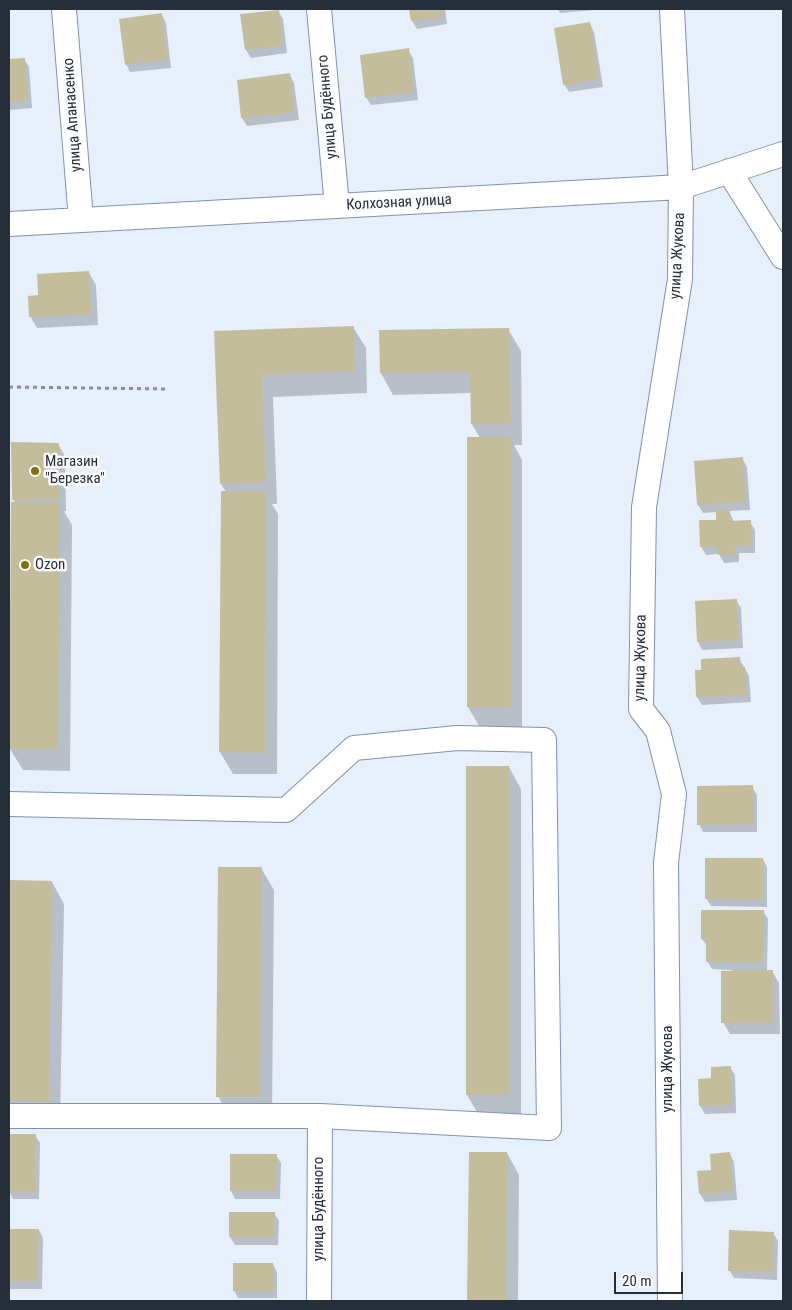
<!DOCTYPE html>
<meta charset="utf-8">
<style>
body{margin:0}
#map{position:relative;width:792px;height:1310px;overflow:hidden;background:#e7effb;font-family:"Roboto Condensed",sans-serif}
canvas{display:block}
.frame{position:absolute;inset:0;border:10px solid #262e39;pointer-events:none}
.scale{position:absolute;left:614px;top:1272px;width:69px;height:22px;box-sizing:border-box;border:2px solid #262e39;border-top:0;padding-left:6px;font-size:15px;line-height:18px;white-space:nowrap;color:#262e39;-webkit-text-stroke:4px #fcfcfc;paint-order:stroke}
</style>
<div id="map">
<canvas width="792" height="1310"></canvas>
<div class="frame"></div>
<div class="scale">20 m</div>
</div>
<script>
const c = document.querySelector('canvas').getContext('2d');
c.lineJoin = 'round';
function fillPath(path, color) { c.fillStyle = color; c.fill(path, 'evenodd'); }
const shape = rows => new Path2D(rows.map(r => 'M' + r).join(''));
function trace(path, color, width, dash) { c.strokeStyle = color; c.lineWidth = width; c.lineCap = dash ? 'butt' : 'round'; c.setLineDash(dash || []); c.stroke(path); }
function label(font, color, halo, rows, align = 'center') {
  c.font = font + ' "Roboto Condensed",sans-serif'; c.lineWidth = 5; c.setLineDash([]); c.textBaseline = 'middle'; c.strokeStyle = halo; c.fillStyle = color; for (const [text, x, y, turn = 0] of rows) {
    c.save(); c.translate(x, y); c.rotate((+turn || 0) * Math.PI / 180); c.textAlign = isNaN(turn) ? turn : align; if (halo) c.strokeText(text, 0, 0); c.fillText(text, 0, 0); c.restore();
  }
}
const shadow = shape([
 [411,9,445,9,447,24,417,29,412,21],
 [558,9,596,9,596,10,560,13],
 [278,11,283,19,287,53,251,58,246,50,242,15],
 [162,15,166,23,171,68,130,72,126,64],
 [590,24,594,32,603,87,569,92,564,84],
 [408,50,413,58,418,100,371,105,366,97],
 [24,59,29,67,32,108,9,110,9,60],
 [290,75,294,83,299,120,247,126,242,118,238,81],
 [89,273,96,285,98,325,37,328,30,316,40,297],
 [353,327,366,348,367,393,273,397,277,504,272,504,278,514,277,774,233,774,220,752,222,492,226,492,221,484,215,333],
 [508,329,521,351,522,445,514,445,522,460,522,728,481,729,468,707,480,438,472,424,471,393,393,395,381,373],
 [58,444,65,456,66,511,64,511,72,525,70,771,23,770,10,749,15,503,13,499],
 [742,458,747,467,750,510,729,511,734,522,750,522,755,530,755,553,739,553,739,562,724,563,719,554,706,555,701,547,718,521,717,512,703,513,698,505,695,462],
 [736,600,741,608,743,648,702,650,698,642],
 [739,658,749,676,751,702,702,705,697,697,696,671,703,671],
 [509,767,521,789,521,1116,480,1117,467,1095],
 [752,787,757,795,757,832,703,832,699,824],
 [763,859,767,867,767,907,711,906,706,898],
 [261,868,274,890,272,1118,230,1118,218,1096],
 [10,881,52,882,64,904,60,1123,19,1122,9,1104],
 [763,911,768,919,767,971,772,971,779,983,780,1034,730,1034,723,1022,732,970,712,969,707,961,708,947,702,939],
 [730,1067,735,1075,736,1113,705,1114,700,1106,699,1080,713,1079],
 [9,1135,35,1135,40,1143,39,1199,13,1199,9,1191],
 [470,1153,507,1153,519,1175,518,1301,468,1301],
 [730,1154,734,1162,737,1200,705,1202,700,1194,713,1171],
 [276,1155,281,1163,280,1199,235,1199,231,1191],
 [274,1213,279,1221,278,1245,235,1245,230,1237],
 [9,1230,39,1230,43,1238,42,1289,9,1289],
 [773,1233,778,1241,777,1280,734,1278,729,1270],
 [273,1264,277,1272,277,1298,238,1298,234,1290]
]);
const building = shape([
 [409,9,442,9,443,17,411,21],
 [279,10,283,46,245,50,240,14],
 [162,13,168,60,125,65,119,19],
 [590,22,599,79,563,85,554,28],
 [409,48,414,92,365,98,360,55],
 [25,58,28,100,9,102,9,59],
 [290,73,295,112,241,118,237,80],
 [89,271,91,314,29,317,28,296,38,295,37,274],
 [354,326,355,371,262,375,266,482,220,484,214,331],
 [509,328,511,424,471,424,470,372,380,373,379,330],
 [467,437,511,437,511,707,467,707],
 [11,442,59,443,60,499,12,500],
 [743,457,746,502,697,505,694,461],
 [221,491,266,492,265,753,219,752],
 [11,502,60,502,58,749,9,749],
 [716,510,730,510,730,521,751,520,751,545,735,546,736,555,718,555,718,546,700,547,699,520,716,520],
 [737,599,739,640,697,642,695,601],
 [740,657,740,667,745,667,747,695,696,697,695,670,701,670,701,659],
 [466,766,509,766,509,1095,466,1095],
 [753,785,754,824,697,825,697,786],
 [705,858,763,858,763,899,705,899],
 [218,867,262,867,260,1097,216,1097],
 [9,880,52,881,49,1102,9,1101],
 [701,910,764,910,763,962,706,962,706,939,701,939],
 [773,970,773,1022,721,1023,721,971],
 [731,1066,732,1105,699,1106,698,1079,711,1078,711,1067],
 [9,1134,36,1134,35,1192,9,1191],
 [469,1152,507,1152,506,1301,467,1301],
 [730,1152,733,1192,699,1194,697,1171,711,1170,710,1154],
 [230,1154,277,1154,276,1191,230,1191],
 [229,1212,275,1212,274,1237,229,1237],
 [9,1229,39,1229,38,1281,9,1281],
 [729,1230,774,1232,773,1272,728,1271],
 [233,1263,273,1263,273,1291,233,1291]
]);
const path = shape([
 [9,387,169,389]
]);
const minor = shape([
 [64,9,81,220],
 [319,9,337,206],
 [729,171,783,257],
 [9,224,681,187,783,154],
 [9,804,286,810,354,748,457,738,544,740,549,1128,320,1116,9,1116],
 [319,1301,320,1116],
 [670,1301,666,863,674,794,658,731,641,709,644,507,680,279,681,187,672,9]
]);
const markers = [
 [35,471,5,"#80700f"],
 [25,565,5,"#80700f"]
];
const streetNames = [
 ["улица Будённого",328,107,-95],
 ["улица Апанасенко",73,115,-94],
 ["Колхозная улица",399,203,-3],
 ["улица Жукова",678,256,-87],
 ["улица Жукова",641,658,-89],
 ["улица Жукова",668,1069,-90],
 ["улица Будённого",319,1209,-90]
];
const poiNames = [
 ["Магазин",45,462],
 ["\"Березка\"",45,479],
 ["Ozon",35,565]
];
fillPath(shadow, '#0003');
fillPath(building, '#c3bd9c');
trace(minor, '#8192ad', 26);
trace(path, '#878f9a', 3, [4, 4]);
trace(minor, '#fff', 24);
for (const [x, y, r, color] of markers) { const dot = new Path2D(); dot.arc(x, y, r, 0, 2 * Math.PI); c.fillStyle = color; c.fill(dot); trace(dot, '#fcfcfc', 2); }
label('15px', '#262e39', '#fcfcfc', streetNames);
label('15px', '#262e39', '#fcfcfc', poiNames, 'left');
</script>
